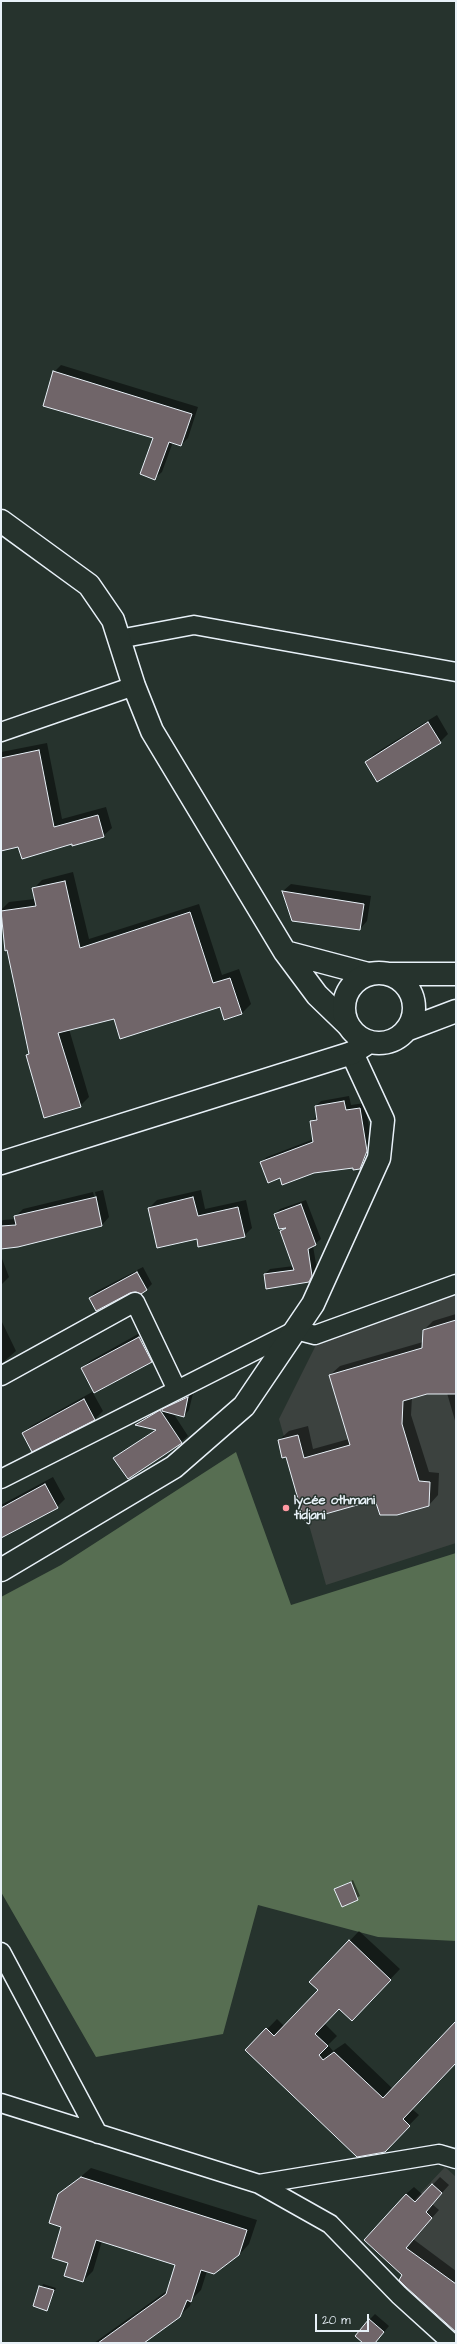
<!DOCTYPE html>
<meta charset="utf-8">
<style>
body{margin:0}
#map{position:relative;width:457px;height:2344px;overflow:hidden;background:#26332d;font-family:"Architects Daughter",sans-serif}
canvas{display:block}
.frame{position:absolute;inset:0;border:2px solid #e8f1f8;pointer-events:none}
.scale{position:absolute;left:315px;top:2314px;width:54px;height:18px;box-sizing:border-box;border:2px solid #e8f1f8;border-top:0;padding-left:5px;font-size:12px;line-height:14px;white-space:nowrap;color:#e8f1f8;-webkit-text-stroke:3px #26332d;paint-order:stroke}
</style>
<div id="map">
<canvas width="457" height="2344"></canvas>
<div class="frame"></div>
<div class="scale">20 m</div>
</div>
<script>
const c = document.querySelector('canvas').getContext('2d');
c.lineJoin = 'round';
function fillPath(path, color) { c.fillStyle = color; c.fill(path, 'evenodd'); }
const shape = rows => new Path2D(rows.map(r => 'M' + r).join(''));
function trace(path, color, width, dash) { c.strokeStyle = color; c.lineWidth = width; c.lineCap = dash ? 'butt' : 'round'; c.setLineDash(dash || []); c.stroke(path); }
function label(font, color, halo, rows, align = 'center') {
  c.font = font + ' "Architects Daughter",sans-serif'; c.lineWidth = 3; c.setLineDash([]); c.textBaseline = 'middle'; c.strokeStyle = halo; c.fillStyle = color; for (const [text, x, y, turn = 0] of rows) {
    c.save(); c.translate(x, y); c.rotate((+turn || 0) * Math.PI / 180); c.textAlign = isNaN(turn) ? turn : align; if (halo) c.strokeText(text, 0, 0); c.fillText(text, 0, 0); c.restore();
  }
}
const built = shape([
 [456,1293,456,1543,326,1585,279,1419,318,1341],
 [445,2167,456,2177,456,2322,377,2239]
]);
const green = shape([
 [236,1452,291,1605,456,1553,456,1941,378,1937,258,1905,223,2034,96,2057,1,1892,1,1597,61,1565]
]);
const shadow = shape([
 [61,365,198,407,188,438,181,445,173,442,162,472,155,478,154,438,54,372],
 [437,715,448,734,440,742,378,781,366,762,374,754],
 [47,743,62,819,106,807,112,828,103,836,72,843,19,845,1,850,1,752],
 [73,872,89,939,199,904,222,975,239,969,251,1004,242,1013,220,1006,114,1018,69,1029,89,1097,80,1106,27,1056,30,1053,8,949,6,950,1,918,1,910,9,902,35,899,33,889,42,880],
 [291,884,371,896,367,921,360,929,283,891],
 [349,1096,351,1105,365,1103,372,1145,366,1162,360,1168,354,1167,281,1177,261,1162,267,1157,314,1139,311,1122,317,1116,316,1106,321,1101],
 [103,1190,109,1217,102,1225,18,1246,1,1248,1,1222,3,1220,16,1219,16,1216,23,1209,93,1192,100,1221,102,1221,95,1192],
 [201,1190,205,1209,246,1200,252,1228,244,1236,198,1238,149,1208,157,1200],
 [306,1200,321,1239,313,1246,317,1270,314,1275,309,1281,265,1274,270,1269,294,1266,281,1231,286,1226,275,1214,280,1209],
 [1,1256,9,1277,1,1285],
 [143,1267,152,1284,146,1290,90,1298,95,1292,136,1271,145,1288,147,1288,137,1270],
 [456,1314,456,1424,447,1393,427,1393,412,1397,411,1415,429,1472,439,1473,438,1495,429,1505,376,1499,287,1456,279,1440,289,1431,308,1426,313,1449,349,1439,330,1375,340,1366,423,1342,424,1330,433,1321],
 [1,1320,16,1351,1,1364],
 [147,1329,159,1353,151,1361,93,1393,103,1411,95,1419,32,1450,23,1434,31,1426,94,1391,82,1369,90,1361],
 [193,1393,189,1410,184,1416,173,1413,188,1436,181,1442,115,1458,156,1429,137,1424,143,1418],
 [53,1477,65,1499,57,1507,1,1537,1,1505],
 [353,1880,360,1896,342,1906,335,1890],
 [359,1931,400,1969,361,2010,339,2008,324,2023,337,2036,328,2045,333,2051,345,2043,393,2089,456,2022,456,2062,412,2109,419,2115,394,2141,247,2050,277,2019,285,2027,320,1990,311,1982],
 [91,2168,257,2220,249,2244,239,2255,207,2271,201,2290,192,2299,190,2306,179,2316,142,2343,94,2343,168,2290,176,2265,102,2241,93,2271,83,2281,69,2262,59,2195],
 [440,2177,449,2185,432,2204,439,2210,413,2239,456,2271,456,2330,403,2275,406,2194,414,2187,423,2195],
 [43,2284,56,2288,47,2309,34,2305],
 [375,2314,389,2326,375,2343,365,2343,369,2320]
]);
const building = shape([
 [53,371,192,414,181,446,169,442,155,480,140,474,153,438,43,406,53,371],
 [428,722,441,743,377,782,365,762,428,722],
 [39,750,54,827,98,815,104,837,72,846,72,844,22,859,18,847,1,851,1,758,39,750],
 [65,881,80,948,190,912,213,983,230,978,242,1014,224,1020,220,1007,120,1039,114,1019,58,1033,81,1107,44,1118,26,1055,29,1054,7,950,5,951,1,911,36,906,32,888,65,881],
 [282,891,364,904,360,930,292,921,282,891],
 [344,1101,346,1110,360,1108,367,1151,360,1169,353,1170,353,1168,314,1173,282,1185,280,1178,268,1183,260,1162,313,1142,310,1121,317,1120,315,1106,344,1101],
 [96,1197,102,1226,18,1247,1,1249,1,1226,16,1225,14,1216,96,1197],
 [193,1197,198,1216,238,1207,245,1237,198,1247,197,1239,157,1248,148,1208,193,1197],
 [301,1204,316,1245,308,1249,312,1276,309,1282,266,1289,264,1274,294,1270,280,1231,286,1228,279,1229,274,1214,301,1204],
 [137,1272,147,1290,141,1294,136,1292,130,1293,96,1311,89,1298,137,1272],
 [456,1320,456,1394,427,1394,403,1401,402,1424,419,1481,430,1482,429,1506,397,1515,380,1515,375,1500,304,1520,286,1457,282,1458,278,1440,298,1435,304,1458,350,1445,329,1375,422,1348,423,1330,456,1320],
 [139,1337,152,1362,94,1393,81,1368,139,1337],
 [188,1397,184,1417,162,1411,162,1409,188,1397],
 [84,1399,95,1420,32,1452,22,1433,84,1399],
 [160,1410,182,1443,128,1479,113,1458,156,1430,135,1425,160,1410],
 [45,1484,58,1508,1,1538,1,1508,45,1484],
 [351,1882,358,1900,342,1907,334,1889,351,1882],
 [349,1940,391,1980,352,2021,339,2009,315,2034,328,2046,319,2055,323,2060,334,2052,383,2098,456,2021,456,2063,403,2119,410,2126,385,2152,357,2157,245,2050,266,2028,274,2036,318,1990,309,1982,349,1940],
 [81,2177,247,2230,239,2255,214,2274,201,2270,191,2302,187,2300,180,2317,144,2343,98,2343,166,2294,175,2265,96,2240,83,2282,64,2276,68,2263,52,2258,61,2227,49,2223,58,2194,81,2177],
 [432,2184,442,2193,426,2212,432,2218,406,2248,456,2284,456,2332,406,2287,399,2280,402,2275,364,2240,406,2194,415,2202,432,2184],
 [39,2286,54,2290,47,2311,33,2306,39,2286],
 [369,2319,384,2332,375,2343,363,2343,355,2336,369,2319]
]);
const street = shape([
 [119,639,194,625,456,672],
 [1,732,134,686],
 [1,1376,135,1302,177,1390],
 [1,1479,296,1330,315,1335,456,1284],
 [1,1952,98,2134],
 [1,2103,259,2184,330,2224,399,2295,452,2343],
 [259,2184,439,2154,456,2159]
]);
const secondary = shape([
 [1,521,89,585,113,620,134,686,152,731,285,952,317,995,347,1024],
 [285,952,368,974],
 [1,1570,174,1467,244,1406,313,1304,379,1158,383,1120,352,1053]
]);
const primary = shape([
 '344 1008a35 35 0 1 1 70 0a35 35 0 1 1-70 0Z',
 [388,974,456,974],
 [406,1030,456,1011],
 [1,1163,352,1053,369,1042]
]);
const markers = [
 [286,1508,4,"#ff9aa2"]
];
const poiNames = [
 ["lycée othmani",294,1501],
 ["tidjani",294,1516]
];
fillPath(built, '#3c423f');
fillPath(green, '#576e52');
fillPath(shadow, '#0007');
fillPath(building, '#706569');
trace(building, '#e8f1f8', 1);
trace(street, '#e8f1f8', 21);
trace(secondary, '#e8f1f8', 25);
trace(primary, '#e8f1f8', 25);
trace(street, '#26332d', 18);
trace(secondary, '#26332d', 22);
trace(primary, '#26332d', 22);
for (const [x, y, r, color] of markers) { const dot = new Path2D(); dot.arc(x, y, r, 0, 2 * Math.PI); c.fillStyle = color; c.fill(dot); trace(dot, '#26332d', 1.5); }
label('bold 13px', '#e8f1f8', '#26332d', poiNames, 'left');
</script>
